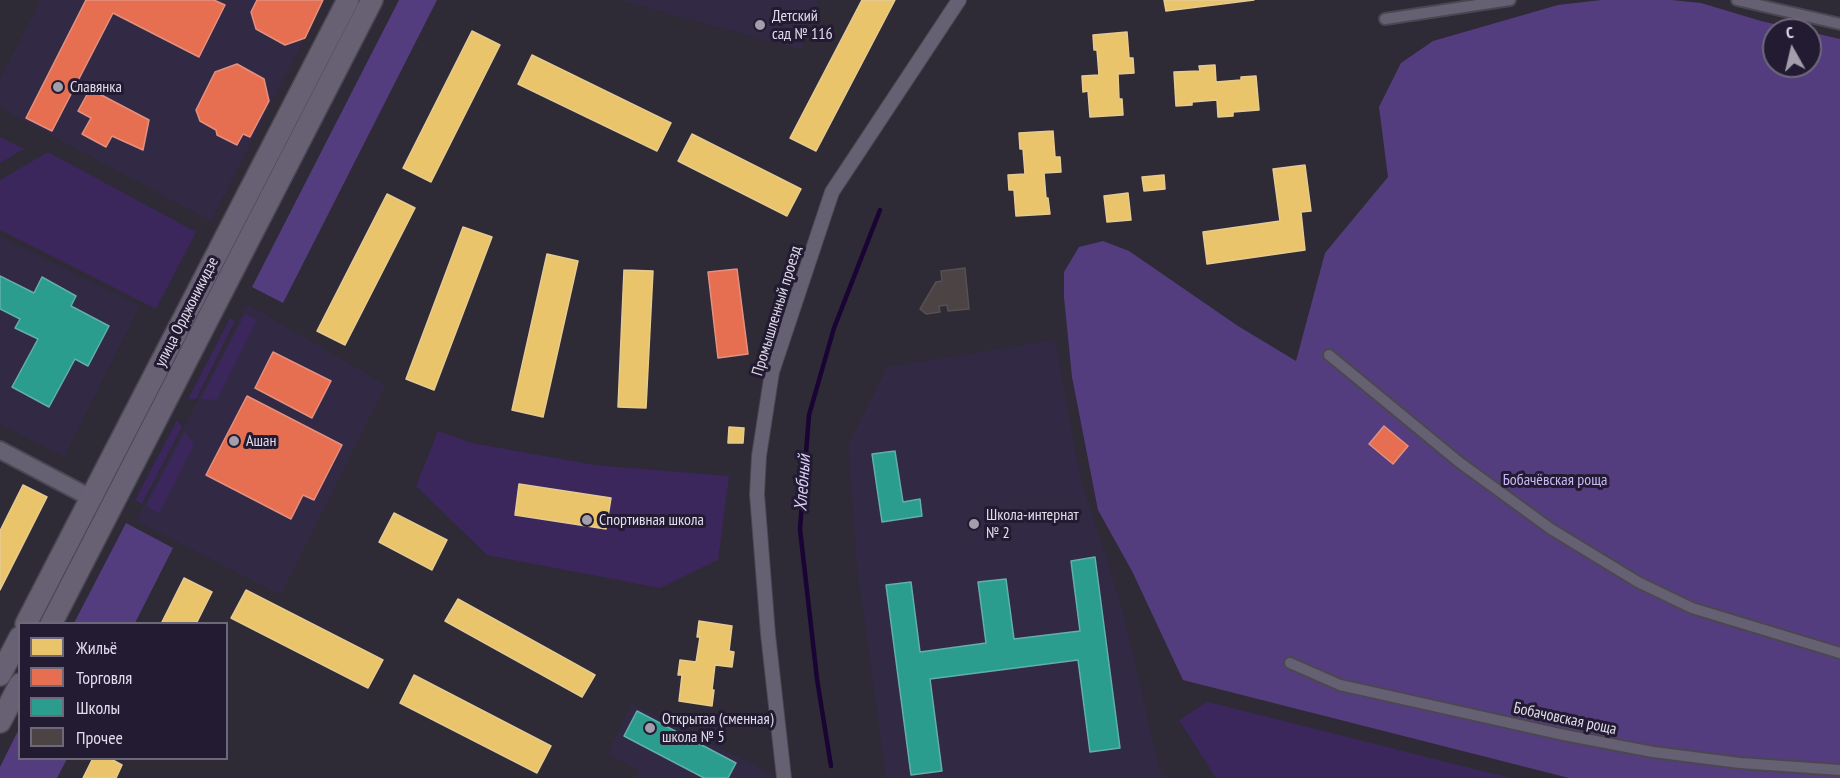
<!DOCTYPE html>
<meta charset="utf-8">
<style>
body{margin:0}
#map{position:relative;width:1840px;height:778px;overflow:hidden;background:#2e2a36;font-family:"PT Sans Narrow",sans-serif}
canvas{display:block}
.legend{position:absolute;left:18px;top:622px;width:210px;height:138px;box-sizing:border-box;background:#221b31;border:2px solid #6e687b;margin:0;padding:8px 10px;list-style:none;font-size:18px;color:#e0dceb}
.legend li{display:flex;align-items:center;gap:12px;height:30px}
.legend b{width:30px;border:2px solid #6e687b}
.north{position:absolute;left:1762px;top:18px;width:60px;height:60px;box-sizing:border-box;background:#221b31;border:2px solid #6e687b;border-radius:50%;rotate:352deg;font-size:16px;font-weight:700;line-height:24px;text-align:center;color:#e0dceb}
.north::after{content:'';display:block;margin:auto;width:21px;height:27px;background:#a29eac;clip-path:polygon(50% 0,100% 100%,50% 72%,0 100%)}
</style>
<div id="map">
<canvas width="1840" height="778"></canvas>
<ul class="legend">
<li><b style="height:16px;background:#e9c46a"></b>Жильё</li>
<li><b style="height:16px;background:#e76f51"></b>Торговля</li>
<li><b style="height:16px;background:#2a9d8f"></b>Школы</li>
<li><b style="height:16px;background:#4c4344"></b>Прочее</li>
</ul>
<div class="north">С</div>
</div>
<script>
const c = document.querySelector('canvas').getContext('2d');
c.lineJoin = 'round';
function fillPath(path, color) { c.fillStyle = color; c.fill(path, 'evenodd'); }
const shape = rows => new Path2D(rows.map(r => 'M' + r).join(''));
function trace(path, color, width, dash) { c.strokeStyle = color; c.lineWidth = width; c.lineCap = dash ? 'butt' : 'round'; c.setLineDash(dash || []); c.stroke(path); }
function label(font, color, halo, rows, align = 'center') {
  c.font = font + ' "PT Sans Narrow",sans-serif'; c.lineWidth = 6; c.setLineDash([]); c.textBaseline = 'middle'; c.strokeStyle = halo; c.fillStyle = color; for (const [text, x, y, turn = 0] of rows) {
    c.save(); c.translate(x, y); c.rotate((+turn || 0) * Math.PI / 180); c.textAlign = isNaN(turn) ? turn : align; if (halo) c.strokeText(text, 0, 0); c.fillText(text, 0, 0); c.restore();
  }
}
const built = shape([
 [41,0,324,0,211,221,0,108,0,79],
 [619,0,818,0,802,50],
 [0,236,140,306,64,457,0,424],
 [247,304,386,385,281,595,136,521],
 [1055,340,1081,481,1122,607,1160,771,1165,778,886,778,857,566,848,445,887,367],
 [631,703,774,775,774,778,636,778,639,770,608,754]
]);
const green = shape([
 [0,137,24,149,0,163],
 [48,152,196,232,156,309,0,230,0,180],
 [245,314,257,320,217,400,201,399],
 [230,318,235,321,196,399,188,399],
 [177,420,182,427,142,504,135,500],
 [438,431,472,443,595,465,729,476,718,560,660,588,487,555,416,486],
 [185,432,194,445,159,513,146,506],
 [1207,702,1208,702,1510,778,1216,778,1179,720]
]);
const forest = shape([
 [399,0,437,0,283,303,252,287],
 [1601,0,1671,0,1701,3,1761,21,1800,30,1774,30,1774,66,1810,66,1810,32,1840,39,1840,778,1569,778,1183,680,1132,571,1098,510,1072,377,1064,297,1064,272,1079,247,1103,241,1129,251,1238,326,1296,361,1325,253,1388,177,1379,107,1401,63,1433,41,1558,5],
 [126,523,173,548,135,623,74,623],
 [19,729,20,758,67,759,57,778,0,778,0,767]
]);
const homes = shape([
 [862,0,895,0,816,151,790,138,862,0],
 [1164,0,1254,0,1166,11,1164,0],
 [472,31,500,45,431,182,403,168,472,31],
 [1127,32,1129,58,1133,58,1134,73,1118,74,1119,99,1122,99,1123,115,1090,117,1088,91,1083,92,1082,76,1099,75,1097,50,1094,50,1093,35,1127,32],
 [532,55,671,123,657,151,518,84,532,55],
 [1215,65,1216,82,1241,80,1241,77,1256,76,1259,110,1233,112,1233,116,1218,117,1217,100,1192,102,1192,105,1176,106,1174,72,1200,71,1199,66,1215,65],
 [1053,131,1055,157,1060,157,1061,172,1044,173,1046,198,1048,198,1050,214,1016,216,1014,190,1009,190,1008,175,1025,174,1023,149,1020,149,1019,133,1053,131],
 [692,134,801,189,787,216,678,161,692,134],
 [1305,165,1311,211,1301,212,1305,250,1207,264,1203,232,1280,221,1273,169,1305,165],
 [1164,175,1165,189,1144,191,1142,177,1164,175],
 [1128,193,1131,220,1107,222,1104,196,1128,193],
 [387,194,415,208,345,345,317,331,387,194],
 [463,227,492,237,434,390,406,379,463,227],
 [547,254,578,261,543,417,512,410,547,254],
 [624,270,653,271,646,408,618,407,624,270],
 [729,427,744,428,743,443,728,443,729,427],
 [519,484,611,498,606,529,515,515,519,484],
 [23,485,47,497,0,590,0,531,23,485],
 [394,513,447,540,432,570,379,542,394,513],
 [184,578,212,592,196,624,161,624,184,578],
 [246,590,383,660,368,688,231,618,246,590],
 [458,599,595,675,582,697,445,621,458,599],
 [699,621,732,626,729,651,734,652,732,667,715,665,712,690,714,690,712,706,679,701,682,675,678,675,680,660,696,662,700,637,697,637,699,621],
 [414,675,551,746,537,773,400,703,414,675],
 [93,758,109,758,122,765,116,778,83,778,93,758]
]);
const shops = shape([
 [86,0,214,0,225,5,199,57,113,13,52,131,26,118,86,0],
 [257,0,323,0,305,38,285,45,256,29,251,12,257,0],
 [237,64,264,79,269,101,250,137,243,134,237,145,217,135,216,130,200,121,196,110,215,72,237,64],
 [90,89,149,120,143,150,112,136,106,147,82,134,91,118,78,111,90,89],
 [737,269,748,354,718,358,708,272,737,269],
 [273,352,331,381,312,418,255,388,273,352],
 [247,396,342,445,314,500,303,495,291,519,206,475,247,396],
 [1384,426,1408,446,1393,464,1369,444,1384,426]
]);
const schools = shape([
 [0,276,34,293,42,277,76,296,71,306,109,326,88,366,75,359,49,407,12,387,38,339,15,328,20,319,0,309,0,276],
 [895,451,903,502,920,499,922,516,882,522,872,454,895,451],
 [1095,557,1120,748,1090,752,1078,660,930,679,942,771,911,775,886,585,911,582,920,652,986,643,978,582,1006,579,1014,639,1080,631,1071,561,1095,557],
 [637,711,736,763,728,778,704,778,624,736,637,711]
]);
const stream = shape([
 [831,766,817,679,800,529,809,415,834,328,880,210]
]);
const building = shape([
 [965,268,969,309,948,311,947,305,939,306,940,312,926,314,920,309,936,282,942,281,941,271,965,268]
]);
const pedestrian = shape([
 [1737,0,1840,24],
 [1385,19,1510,0],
 [1329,355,1459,462,1551,529,1638,582,1692,608,1840,653],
 [1290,663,1340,685,1564,735,1653,752,1740,763,1840,770]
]);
const minor = shape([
 [784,778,768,634,757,494,759,456,772,372,832,192,959,0]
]);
const tertiary = shape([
 [0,450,91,498]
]);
const primary = shape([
 [26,624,348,0],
 [51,624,372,0],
 [0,675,20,637],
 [0,722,20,684]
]);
const markers = [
 [760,25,6,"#a29eac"],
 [58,87,6,"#a29eac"],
 [234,441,6,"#a29eac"],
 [587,520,6,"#a29eac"],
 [974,524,6,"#a29eac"],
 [650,728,6,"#a29eac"]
];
const poiNames = [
 ["Детский",772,16],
 ["сад № 116",772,34],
 ["Славянка",70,87],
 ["Ашан",246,441],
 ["Школа-интернат",986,515],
 ["№ 2",986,533],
 ["Спортивная школа",599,520],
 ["Открытая (сменная)",662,719],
 ["школа № 5",662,737]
];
const streetNames = [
 ["Промышленный проезд",777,311,-73],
 ["улица Орджоникидзе",187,312,-63],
 ["Бобачовская роща",1565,719,12]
];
const parkNames = [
 ["Бобачёвская роща",1555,480]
];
const waterNames = [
 ["Хлебный",803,483,-86]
];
fillPath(built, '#322a45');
fillPath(green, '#3b275b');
fillPath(forest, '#543d7e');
fillPath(homes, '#e9c46a');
trace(homes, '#e6cb91', 1.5);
fillPath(shops, '#e76f51');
trace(shops, '#e5907f', 1.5);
fillPath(schools, '#2a9d8f');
trace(schools, '#61b0ab', 1.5);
trace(stream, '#190433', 4.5);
fillPath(building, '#4c4344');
trace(building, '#565053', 1.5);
trace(pedestrian, '#4b4752', 14);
trace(minor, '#4b4752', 16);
trace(tertiary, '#4b4752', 20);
trace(primary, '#4b4752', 24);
trace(pedestrian, '#666172', 10);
trace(minor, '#666172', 14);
trace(tertiary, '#666172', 16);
trace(primary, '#686173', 21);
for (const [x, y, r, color] of markers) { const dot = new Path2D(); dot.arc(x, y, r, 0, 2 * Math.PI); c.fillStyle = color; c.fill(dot); trace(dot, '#221b31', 2); }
label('16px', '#e0dceb', '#221b31', poiNames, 'left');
label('16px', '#e0dceb', '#221b31', streetNames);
label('16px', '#cab8f6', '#221b31', parkNames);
label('italic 18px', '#ddd1fc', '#221b31', waterNames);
</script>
